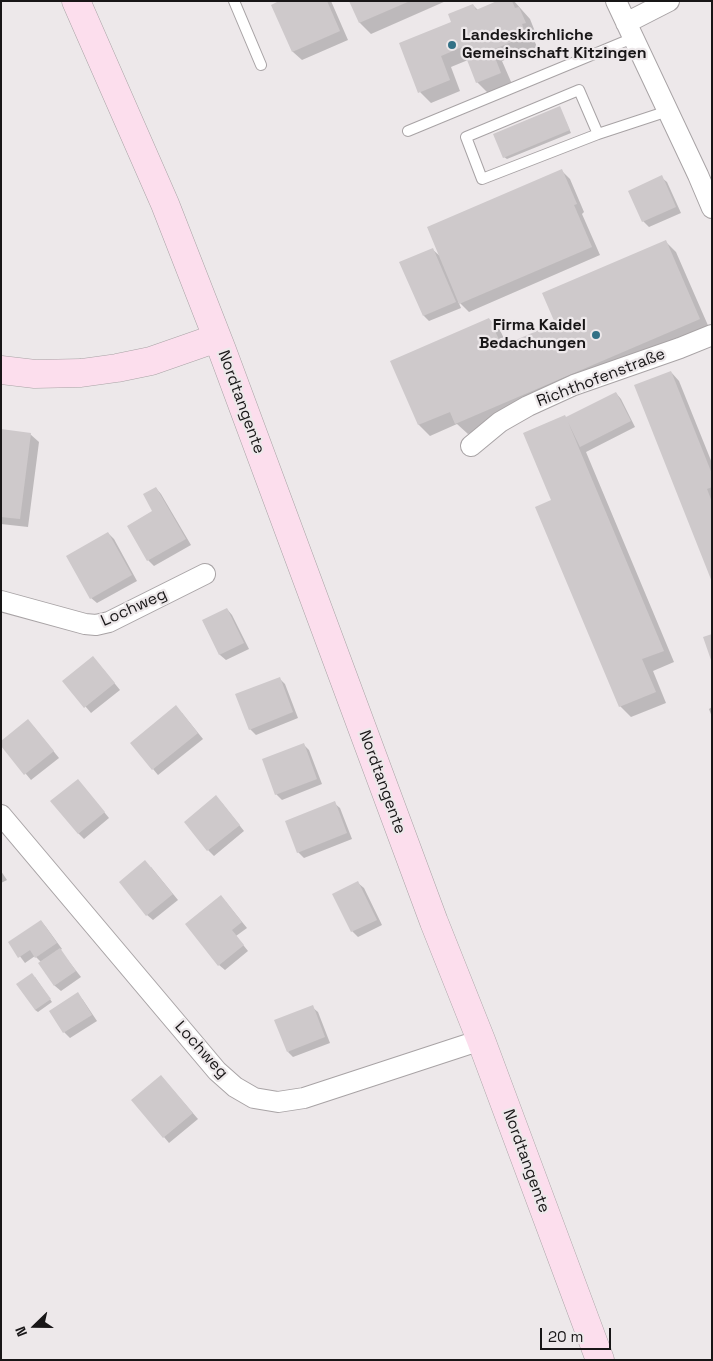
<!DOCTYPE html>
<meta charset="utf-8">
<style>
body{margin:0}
#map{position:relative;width:713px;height:1361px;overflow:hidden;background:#ede8ea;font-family:"Space Grotesk",sans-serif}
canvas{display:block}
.frame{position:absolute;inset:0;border:2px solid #181617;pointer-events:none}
.north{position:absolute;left:10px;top:1301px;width:50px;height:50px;-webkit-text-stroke:4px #ede8ea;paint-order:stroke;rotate:248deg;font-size:14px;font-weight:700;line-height:20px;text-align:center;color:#181617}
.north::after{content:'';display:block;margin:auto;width:18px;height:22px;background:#181617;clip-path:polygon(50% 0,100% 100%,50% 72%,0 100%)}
.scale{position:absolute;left:540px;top:1328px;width:71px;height:22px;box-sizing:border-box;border:2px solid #181617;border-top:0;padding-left:6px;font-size:15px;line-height:18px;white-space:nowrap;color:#181617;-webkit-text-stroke:4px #ede8ea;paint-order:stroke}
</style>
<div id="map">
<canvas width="713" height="1361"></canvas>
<div class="frame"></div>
<div class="north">N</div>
<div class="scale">20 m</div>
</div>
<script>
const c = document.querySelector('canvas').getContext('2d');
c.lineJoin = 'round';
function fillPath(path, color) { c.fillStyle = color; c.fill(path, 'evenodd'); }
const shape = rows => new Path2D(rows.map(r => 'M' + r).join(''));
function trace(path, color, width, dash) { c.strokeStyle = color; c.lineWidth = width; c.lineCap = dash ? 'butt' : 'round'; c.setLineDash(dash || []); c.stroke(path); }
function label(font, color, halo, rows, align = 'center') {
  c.font = font + ' "Space Grotesk",sans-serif'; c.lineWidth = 4.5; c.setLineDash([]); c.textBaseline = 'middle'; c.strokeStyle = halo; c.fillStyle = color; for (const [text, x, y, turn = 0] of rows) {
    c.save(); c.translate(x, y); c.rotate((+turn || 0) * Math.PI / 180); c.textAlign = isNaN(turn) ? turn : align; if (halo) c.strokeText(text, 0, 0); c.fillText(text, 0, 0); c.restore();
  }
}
const shadow = shape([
 [282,1,331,1,348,40,302,60,293,52,273,5],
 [351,1,446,1,371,34,360,23],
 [500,1,514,1,530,19,536,34,532,35,537,47,502,61,512,84,488,93,477,82,468,60,451,67,460,91,431,103,420,92,452,23,473,5,478,10],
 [560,108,571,133,507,159,504,157],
 [561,170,570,179,584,212,582,214,600,255,469,312,458,301,461,308,429,321,424,316,432,249,441,257],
 [661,177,667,182,681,213,649,227,643,221],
 [665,241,676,252,710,330,468,434,457,424,430,436,419,425,392,361,489,319,500,330,507,345,556,324],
 [671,372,679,381,712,463,712,579],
 [616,393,621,399,635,427,586,452,674,662,653,671,666,703,631,717,620,706,566,419],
 [1,430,30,434,39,442,28,527,1,524],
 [156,488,161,494,191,545,154,566,148,560,128,526,154,511],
 [108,533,114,539,137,581,97,603,91,598],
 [227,609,232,615,249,649,226,660,220,655,203,621],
 [98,663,120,690,91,713,64,681],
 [280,679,285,684,298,718,256,735,250,729],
 [712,707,712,717,709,709],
 [182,713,203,739,158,775,153,769],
 [34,727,59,758,31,780,1,744],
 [303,744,309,750,322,784,282,800,276,794],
 [83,786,109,818,84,839,78,833],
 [222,803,244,831,214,856,208,850],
 [334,803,340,808,352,839,304,858,298,852],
 [151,867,178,900,153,920,147,915],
 [1,871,7,880,1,883],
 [358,883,364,888,382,925,358,937,352,931,334,894],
 [226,902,247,928,236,936,248,951,225,970,219,965],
 [41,921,46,927,62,949,60,950,81,977,61,991,55,986,40,963,41,962,35,956,25,963,10,943],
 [35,977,52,1002,38,1012,35,1010],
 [78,994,83,1000,97,1021,70,1038,64,1032],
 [312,1007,318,1012,330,1043,293,1057,288,1052],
 [161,1076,198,1119,169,1143,133,1100]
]);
const building = shape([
 [279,1,327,1,340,31,292,52,271,5],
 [349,1,410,1,359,23],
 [497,1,512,1,515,8,519,7,526,23,522,24,526,36,492,50,501,73,476,83,462,47,441,56,450,80,418,93,399,43,451,22,448,14,473,4,476,10],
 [560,106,570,130,503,158,493,134],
 [562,169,577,204,574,205,592,247,459,304,427,227],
 [662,175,676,207,642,222,628,191],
 [666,240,700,319,455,424,450,412,418,425,390,361,489,318,502,346,555,323,542,293],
 [433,248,456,302,423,316,399,262],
 [671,371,712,474,712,487,707,489,712,502,712,582,634,385],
 [616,392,631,421,580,447,568,422,664,651,642,659,656,692,619,707,535,507,551,500,523,433,565,415,566,417],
 [1,429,31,433,20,519,1,517],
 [156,487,186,539,147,561,127,526,152,511,143,494],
 [108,532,132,575,90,599,66,556],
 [227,608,244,643,219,655,202,620],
 [712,634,712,660,711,660,703,637],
 [93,656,115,683,84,708,62,681],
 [280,677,293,712,249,730,235,694],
 [176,705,198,733,152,770,130,743],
 [28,719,54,751,24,775,1,746,1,741],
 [304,743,317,779,275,795,262,759],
 [78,779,105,812,78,834,50,801],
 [216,795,240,825,207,851,184,822],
 [335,801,347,833,297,853,285,821],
 [145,860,173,894,146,916,119,882],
 [358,881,377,920,351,932,332,894],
 [221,895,242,922,232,930,244,945,218,966,185,924],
 [41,920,57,943,35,958,30,950,18,958,8,942],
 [60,948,76,971,54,986,38,963],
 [32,973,51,999,35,1010,16,984],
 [78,992,92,1015,63,1033,49,1011],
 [313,1005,325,1037,287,1052,274,1020],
 [161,1075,193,1113,163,1138,131,1100]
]);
const service = shape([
 [234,1,261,65],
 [408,131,633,38],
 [598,134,579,90,466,137,482,179,598,134,668,111]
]);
const minor = shape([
 [616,1,698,175,712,208],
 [626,23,669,1],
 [471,446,500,422,528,406,574,385,680,348,712,335],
 [1,601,85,624,96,625,109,622,205,574],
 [1,815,217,1071,235,1087,254,1098,278,1102,304,1098,481,1040]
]);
const secondary = shape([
 [76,1,165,204,222,350,434,922,481,1040,600,1360],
 [1,370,35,374,81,373,117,368,151,361,217,338]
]);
const markers = [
 [452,45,5,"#337186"],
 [596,335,5,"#337186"]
];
const poiNames = [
 ["Landeskirchliche",462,36],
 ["Gemeinschaft Kitzingen",462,54],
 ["Firma Kaidel",586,326,"right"],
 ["Bedachungen",586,344,"right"]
];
const streetNames = [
 ["Richthofenstraße",601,378,-21],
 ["Nordtangente",241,402,70],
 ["Lochweg",134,608,-24],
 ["Nordtangente",382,782,70],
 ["Lochweg",201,1050,48],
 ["Nordtangente",526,1161,70]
];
fillPath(shadow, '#0003');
fillPath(building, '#cec9cb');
trace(service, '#a8a3a5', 12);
trace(minor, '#a8a3a5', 22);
trace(secondary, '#a8a3a5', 29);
trace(service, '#fff', 10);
trace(minor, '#fff', 20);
trace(secondary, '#fcdeed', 28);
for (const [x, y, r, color] of markers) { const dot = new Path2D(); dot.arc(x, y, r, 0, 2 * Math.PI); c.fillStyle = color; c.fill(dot); trace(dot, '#ede8ea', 2); }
label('bold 16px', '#181617', '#ede8ea', poiNames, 'left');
label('16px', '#181617', '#ede8ea', streetNames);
</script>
